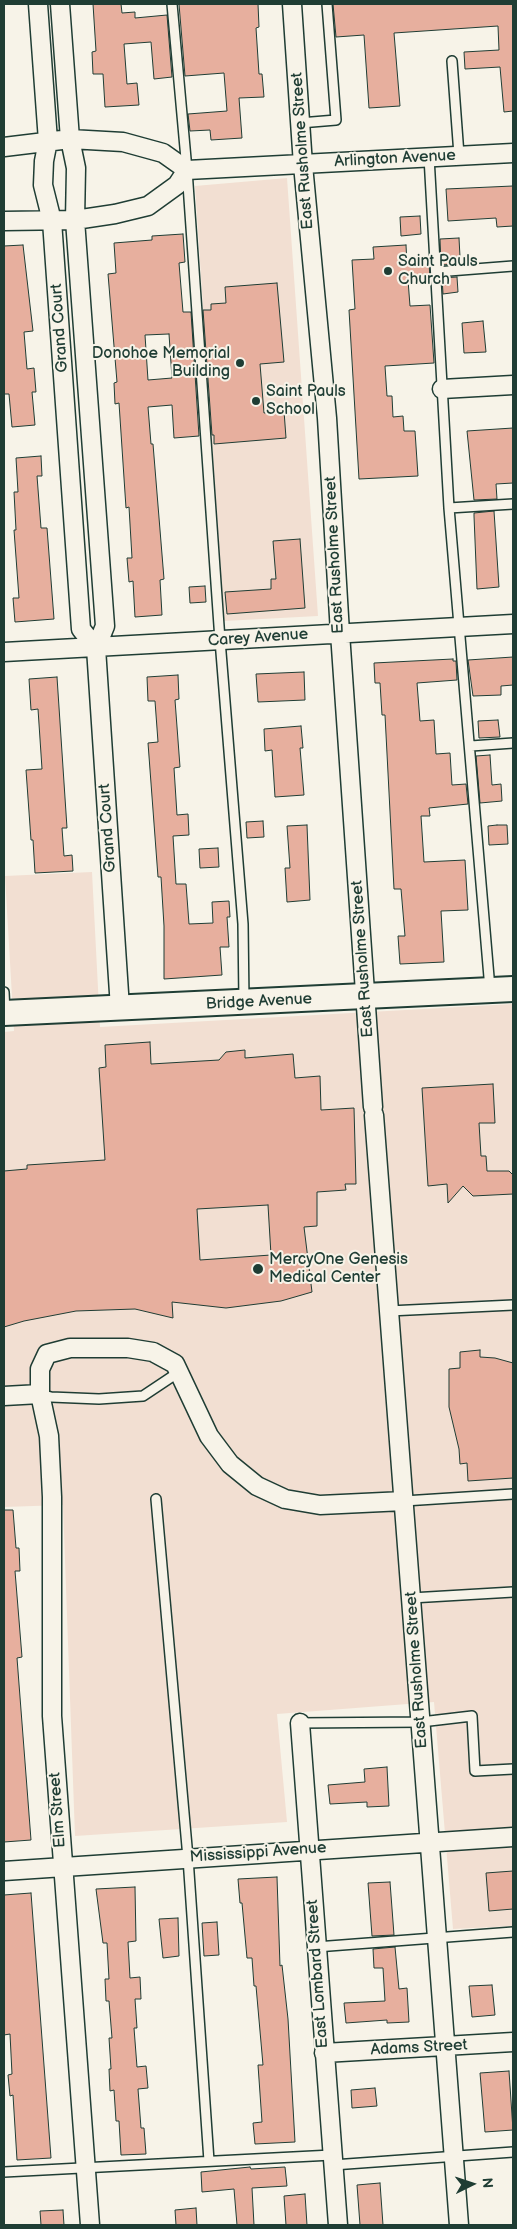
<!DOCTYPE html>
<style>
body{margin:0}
#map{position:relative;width:517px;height:2229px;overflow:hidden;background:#f7f3e8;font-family:"Balsamiq Sans",sans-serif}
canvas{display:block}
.frame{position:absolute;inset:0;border:5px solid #1f3d34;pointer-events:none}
.north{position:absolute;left:447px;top:2159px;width:50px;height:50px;-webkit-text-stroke:4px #f7f3e8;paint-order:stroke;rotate:86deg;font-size:14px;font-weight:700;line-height:20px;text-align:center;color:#1f3d34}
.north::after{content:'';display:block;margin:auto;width:18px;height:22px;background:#1f3d34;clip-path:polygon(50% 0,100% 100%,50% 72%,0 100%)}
</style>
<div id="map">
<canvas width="517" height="2229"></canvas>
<div class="frame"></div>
<div class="north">N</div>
</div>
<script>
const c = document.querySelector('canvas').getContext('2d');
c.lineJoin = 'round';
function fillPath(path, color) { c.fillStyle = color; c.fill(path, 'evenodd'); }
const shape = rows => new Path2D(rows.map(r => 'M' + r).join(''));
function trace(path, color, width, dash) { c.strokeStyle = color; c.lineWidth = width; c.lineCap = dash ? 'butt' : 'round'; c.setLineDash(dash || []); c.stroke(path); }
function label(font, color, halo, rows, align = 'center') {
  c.font = font + ' "Balsamiq Sans",sans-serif'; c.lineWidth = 4; c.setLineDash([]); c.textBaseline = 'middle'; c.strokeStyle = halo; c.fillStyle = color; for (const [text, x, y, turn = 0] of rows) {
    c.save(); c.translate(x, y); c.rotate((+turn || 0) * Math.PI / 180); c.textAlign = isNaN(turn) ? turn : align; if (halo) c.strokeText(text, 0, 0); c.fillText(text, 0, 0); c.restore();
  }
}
const built = shape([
 [287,178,318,616,224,621,195,186],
 [92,872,100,1027,513,1004,513,1926,453,1929,434,1702,277,1714,287,1822,75,1836,63,1505,4,1507,4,1032,14,1031,5,876]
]);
const building = shape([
 [93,4,121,4,122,13,135,12,135,18,167,15,172,77,154,79,151,42,124,44,127,84,137,83,139,105,105,107,103,74,93,74,92,52,96,51,93,4],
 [179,4,258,4,259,27,256,28,259,74,262,74,264,97,239,98,242,138,211,140,210,130,190,131,188,114,227,111,224,73,185,76,179,4],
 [333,4,513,4,513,111,504,112,500,67,465,69,464,52,499,50,498,26,394,33,400,106,369,108,364,35,336,37,333,4],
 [513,186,513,226,497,227,496,218,448,221,446,189,513,186],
 [420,216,421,234,401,236,400,217,420,216],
 [183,234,185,262,179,263,183,312,191,312,199,436,174,438,172,405,148,407,151,444,153,444,164,579,160,580,162,615,135,617,133,581,129,582,127,558,132,558,129,507,126,508,119,403,115,404,114,383,117,382,108,274,116,273,114,243,152,240,152,236,183,234],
 [169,334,172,378,148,380,145,335,169,334],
 [459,238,460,257,456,257,456,264,441,265,440,239,459,238],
 [23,245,33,331,24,332,27,369,34,368,36,392,32,392,35,425,12,427,9,394,4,394,4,246,23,245],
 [406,245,407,264,429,263,430,278,408,280,410,306,430,305,434,363,385,366,387,396,392,396,393,417,403,416,404,431,415,431,418,476,359,479,349,310,355,309,352,260,374,259,373,247,406,245],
 [457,277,458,292,443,294,442,278,457,277],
 [277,283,284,362,260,364,264,413,284,411,286,438,214,444,214,435,212,435,203,310,211,310,211,304,226,303,225,287,277,283],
 [483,321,486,352,464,353,462,323,483,321],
 [513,428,513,483,496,484,497,499,474,500,467,431,513,428],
 [41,456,42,476,37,476,41,528,47,528,54,619,15,622,13,598,19,598,14,530,16,530,14,492,18,492,16,458,41,456],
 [494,511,499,587,477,589,474,516,474,513,494,511],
 [300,539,305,608,227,614,225,592,271,589,271,579,276,579,273,541,300,539],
 [205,586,206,602,190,603,189,587,205,586],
 [513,657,513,685,501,686,501,695,473,696,468,660,513,657],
 [453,659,453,661,456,661,457,680,417,683,420,721,434,720,436,754,450,753,452,785,466,784,468,804,429,808,430,816,421,816,424,862,465,860,468,910,441,911,444,962,400,964,398,936,405,936,401,889,394,889,385,715,382,715,380,683,375,683,374,663,453,659],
 [304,672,305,700,258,702,256,674,304,672],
 [178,675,179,699,175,700,180,767,174,768,177,815,188,814,189,835,173,836,176,884,186,884,189,924,213,923,212,902,229,901,230,917,227,917,229,947,220,947,222,975,164,979,164,926,161,877,158,877,148,743,158,742,155,701,148,701,147,677,178,675],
 [57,677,67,828,62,828,64,856,72,855,73,871,35,873,33,840,31,840,26,770,42,769,38,709,31,710,29,679,57,677],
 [498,720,500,737,479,738,478,721,498,720],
 [301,726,303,748,300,748,304,795,275,797,272,750,265,751,264,729,301,726],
 [490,755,492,785,501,784,502,801,480,803,476,756,490,755],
 [263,821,264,837,247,838,246,822,263,821],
 [307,825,310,900,287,902,285,868,290,868,287,826,307,825],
 [497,825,507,825,508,844,489,845,488,826,497,825],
 [218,848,219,867,200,868,199,849,218,848],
 [150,1042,151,1064,219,1060,226,1052,245,1050,245,1058,293,1054,295,1078,320,1076,321,1110,354,1108,356,1184,345,1184,346,1190,317,1192,317,1226,304,1227,312,1292,281,1301,226,1308,172,1302,173,1318,135,1309,76,1311,24,1321,4,1327,4,1171,27,1169,27,1165,105,1160,99,1068,106,1067,105,1045,150,1042],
 [268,1205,271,1255,200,1260,197,1209,268,1205],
 [493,1084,495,1123,479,1123,481,1156,486,1156,487,1171,509,1171,513,1175,513,1194,473,1196,463,1186,448,1203,447,1184,428,1186,422,1088,493,1084],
 [480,1350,480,1357,495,1358,513,1363,513,1478,468,1481,467,1463,460,1464,459,1449,449,1407,449,1369,460,1368,460,1352,480,1350],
 [4,1510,13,1510,16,1548,19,1548,20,1571,15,1571,22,1657,17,1658,31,1840,4,1842,4,1510],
 [387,1767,389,1806,367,1807,367,1802,330,1804,328,1785,365,1782,364,1769,387,1767],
 [513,1871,513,1909,489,1911,486,1873,513,1871],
 [277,1877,280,1966,282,1965,288,2019,295,2142,255,2144,253,2123,262,2122,258,2065,263,2065,256,1986,254,1986,252,1958,247,1958,242,1903,240,1903,238,1879,277,1877],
 [390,1882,394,1935,372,1936,368,1883,390,1882],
 [135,1887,136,1941,128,1942,130,1978,140,1977,141,1999,135,1999,137,2028,134,2028,137,2067,146,2066,148,2088,138,2089,141,2128,144,2128,146,2154,121,2155,119,2121,116,2121,114,2090,110,2091,109,2069,111,2069,109,2038,112,2038,109,2001,106,2001,105,1979,109,1979,107,1943,103,1943,96,1889,135,1887],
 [31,1893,51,2158,17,2160,13,2095,10,2096,8,2075,12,2074,10,2034,4,2035,4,1895,31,1893],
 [178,1918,179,1956,163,1958,159,1919,178,1918],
 [217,1922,219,1955,204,1956,202,1923,217,1922],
 [395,1947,399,1989,407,1988,409,2022,387,2023,387,2020,346,2023,344,2003,385,2001,383,1968,374,1968,373,1949,395,1947],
 [492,1985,495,2015,472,2017,469,1986,492,1985],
 [509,2071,513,2130,485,2132,480,2073,509,2071],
 [375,2088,377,2106,352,2108,351,2090,375,2088],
 [250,2167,251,2169,285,2167,287,2186,252,2188,254,2225,237,2225,234,2189,202,2192,201,2172,250,2167],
 [380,2183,383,2225,360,2225,357,2185,380,2183],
 [305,2194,307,2225,286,2225,284,2196,305,2194],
 [196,2208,197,2225,176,2225,175,2210,196,2208],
 [63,2210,64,2225,41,2225,40,2211,63,2210]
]);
const lane = shape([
 [172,4,187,170,220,640,243,924,244,1001],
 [452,61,459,155],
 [300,123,336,120,327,4],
 [429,157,449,508,490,989],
 [436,272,513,266],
 [449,508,513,504],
 [471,746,513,743],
 [4,992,5,1013],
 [389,1311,513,1305],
 [40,1394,51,1397,99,1399,143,1396,179,1372],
 [156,1499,188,1858,209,2161],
 [404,1501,513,1494],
 [411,1598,513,1592],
 [300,1723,421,1722,472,1716,475,1771,513,1769],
 [316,1947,513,1932],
 [333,2165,513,2152],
 [4,2172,332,2155]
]);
const street = shape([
 [38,4,48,141,44,161,43,185,52,221,81,629,96,648],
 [60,4,70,139,76,168,75,220,105,626,96,648,120,1008],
 [292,4,303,165,327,418,340,633,373,1107],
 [4,147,70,139,123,142,163,153,187,170,513,153],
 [4,221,75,220,115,214,148,206,177,185,187,170],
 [442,389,513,385],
 [4,652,513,624],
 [374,1115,459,2225],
 [40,1394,49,1436,52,1497,52,1716,90,2225],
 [4,1396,40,1394,40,1369,47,1354,70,1348,128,1348,153,1352,175,1364,209,1436,230,1464,257,1486,285,1499,320,1505,404,1501],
 [300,1723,338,2225],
 [4,1871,513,1837],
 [324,2053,513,2042]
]);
const secondary = shape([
 [4,1013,513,989]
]);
const markers = [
 [388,271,5,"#1f3d34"],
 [240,363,5,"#1f3d34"],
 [256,401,5,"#1f3d34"],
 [258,1269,6,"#1f3d34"]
];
const streetNames = [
 ["East Rusholme Street",303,151,-94],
 ["Arlington Avenue",395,159,-3],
 ["Grand Court",60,328,-94],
 ["East Rusholme Street",335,555,-93],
 ["Carey Avenue",258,638,-4],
 ["Grand Court",108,828,-94],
 ["East Rusholme Street",363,959,-94],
 ["Bridge Avenue",259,1002,-3],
 ["East Rusholme Street",417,1670,-94],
 ["Elm Street",58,1810,-94],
 ["Mississippi Avenue",258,1853,-4],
 ["East Lombard Street",318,1974,-94],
 ["Adams Street",419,2048,-3]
];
const poiNames = [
 ["Saint Pauls",398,262],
 ["Church",398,280],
 ["Donohoe Memorial",230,354,"right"],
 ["Building",230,372,"right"],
 ["Saint Pauls",266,392],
 ["School",266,410],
 ["MercyOne Genesis",269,1260],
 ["Medical Center",269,1278]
];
fillPath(built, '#f2dfd2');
fillPath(building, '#e7af9e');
trace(building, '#1f3d34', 1);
trace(lane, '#1f3d34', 12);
trace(street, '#1f3d34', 21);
trace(secondary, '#1f3d34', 28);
trace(lane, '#f7f3e8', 9);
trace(street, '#f7f3e8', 18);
trace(secondary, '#f7f3e8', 24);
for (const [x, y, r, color] of markers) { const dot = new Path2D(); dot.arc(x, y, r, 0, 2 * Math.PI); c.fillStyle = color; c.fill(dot); trace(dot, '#f7f3e8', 2); }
label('16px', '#1f3d34', '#f7f3e8', streetNames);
label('16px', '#1f3d34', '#f7f3e8', poiNames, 'left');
</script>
